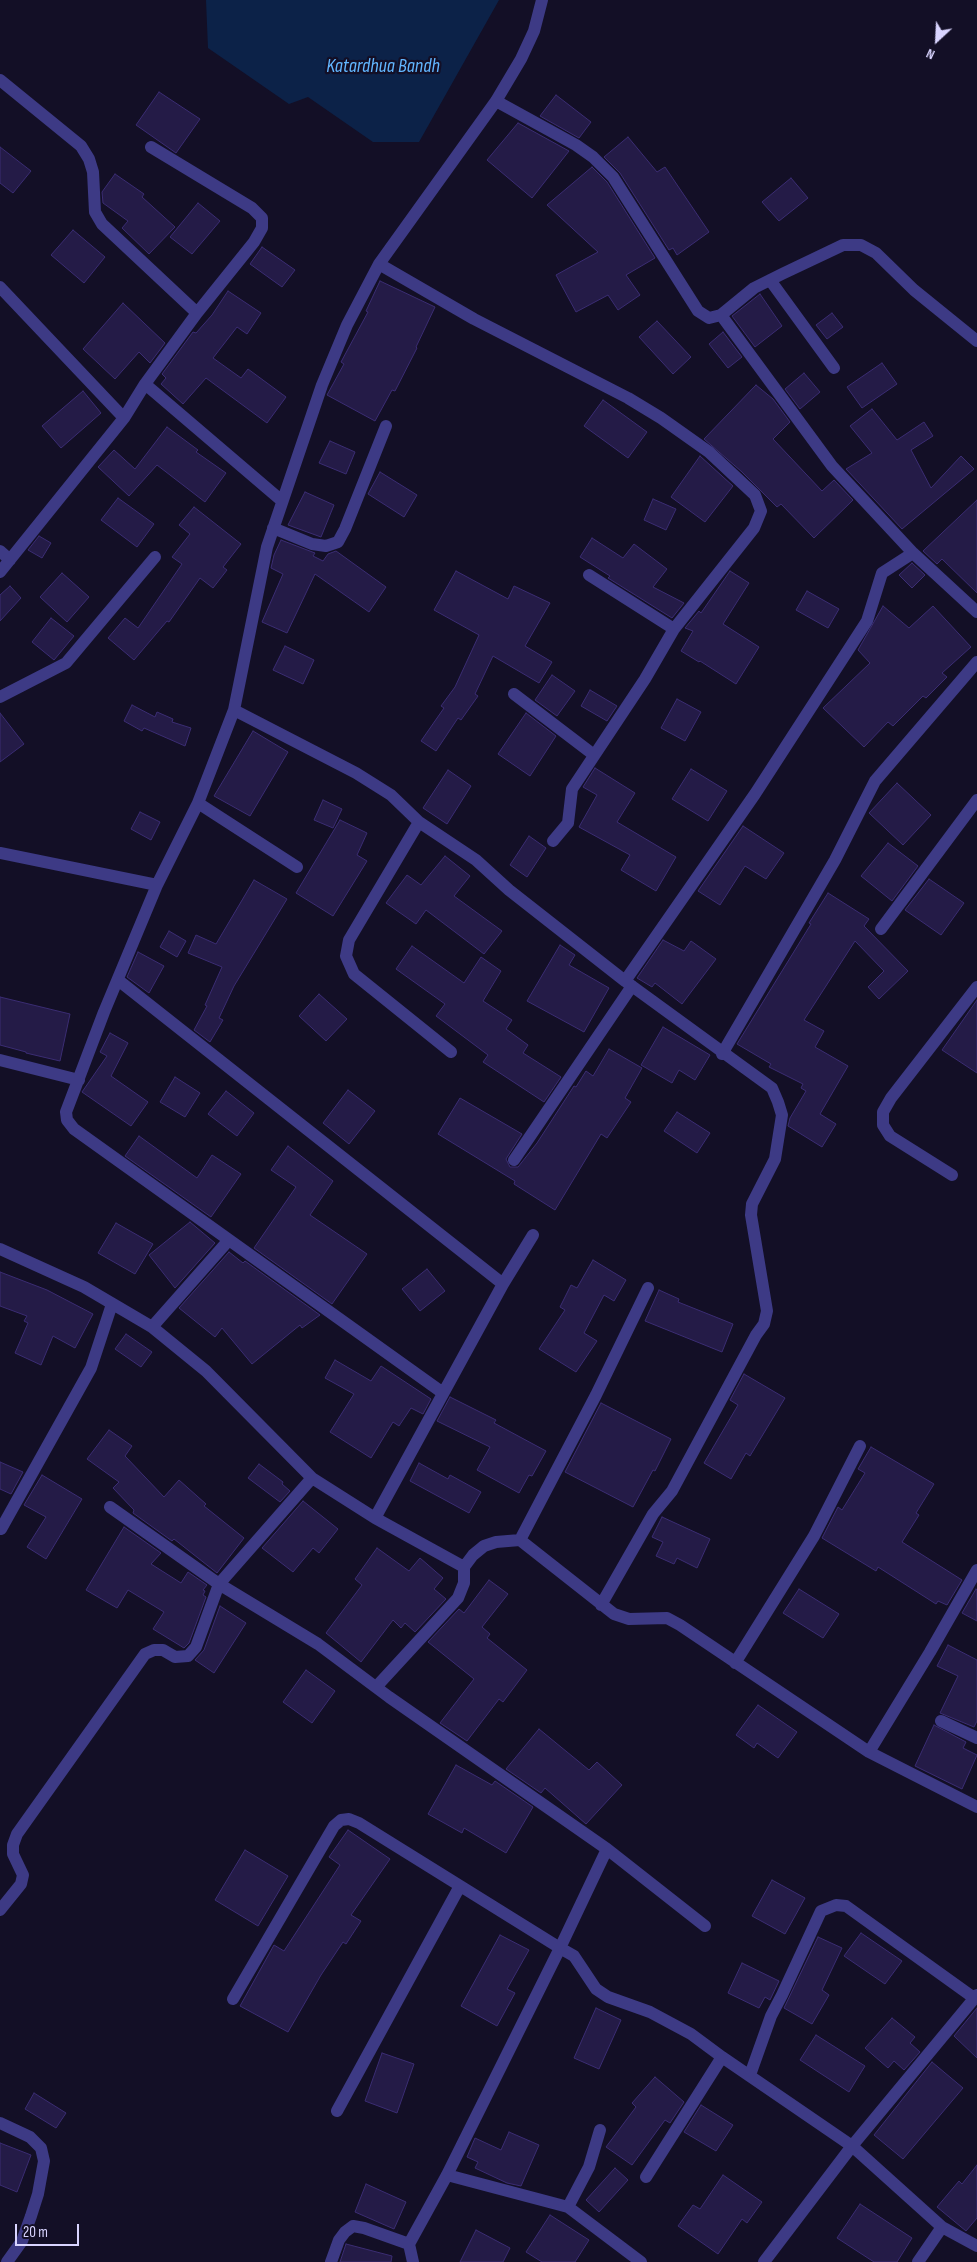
<!DOCTYPE html>
<style>
body{margin:0}
#map{position:relative;width:977px;height:2262px;overflow:hidden;background:#130f26;font-family:"Sofia Sans Condensed",sans-serif}
canvas{display:block}
.north{position:absolute;left:912px;top:15px;width:50px;height:50px;-webkit-text-stroke:4px #130f26;paint-order:stroke;rotate:205deg;font-size:14px;font-weight:700;line-height:20px;text-align:center;color:#d9d4ff}
.north::after{content:'';display:block;margin:auto;width:18px;height:22px;background:#d9d4ff;clip-path:polygon(50% 0,100% 100%,50% 72%,0 100%)}
.scale{position:absolute;left:15px;top:2224px;width:64px;height:22px;box-sizing:border-box;border:2px solid #d9d4ff;border-top:0;padding-left:6px;font-size:15px;line-height:18px;white-space:nowrap;color:#d9d4ff;-webkit-text-stroke:4px #130f26;paint-order:stroke}
</style>
<div id="map">
<canvas width="977" height="2262"></canvas>
<div class="north">N</div>
<div class="scale">20 m</div>
</div>
<script>
const c = document.querySelector('canvas').getContext('2d');
c.lineJoin = 'round';
function fillPath(path, color) { c.fillStyle = color; c.fill(path, 'evenodd'); }
const shape = rows => new Path2D(rows.map(r => 'M' + r).join(''));
function trace(path, color, width, dash) { c.strokeStyle = color; c.lineWidth = width; c.lineCap = dash ? 'butt' : 'round'; c.setLineDash(dash || []); c.stroke(path); }
function label(font, color, halo, rows, align = 'center') {
  c.font = font + ' "Sofia Sans Condensed",sans-serif'; c.lineWidth = 4.5; c.setLineDash([]); c.textBaseline = 'middle'; c.strokeStyle = halo; c.fillStyle = color; for (const [text, x, y, turn = 0] of rows) {
    c.save(); c.translate(x, y); c.rotate((+turn || 0) * Math.PI / 180); c.textAlign = isNaN(turn) ? turn : align; if (halo) c.strokeText(text, 0, 0); c.fillText(text, 0, 0); c.restore();
  }
}
const water = shape([
 [206,0,499,0,419,142,373,142,308,97,289,104,208,48]
]);
const building = shape([
 [159,92,200,119,176,153,136,125,159,92],
 [556,95,591,122,579,138,540,116,556,95],
 [518,123,569,151,532,198,487,160,518,123],
 [628,137,657,172,665,167,709,232,677,255,673,248,669,250,620,173,604,157,628,137],
 [0,147,31,171,13,193,0,183,0,147],
 [592,167,607,182,655,258,626,275,640,295,618,310,608,295,576,312,556,275,598,252,547,205,592,167],
 [115,174,144,194,142,197,175,227,149,254,122,228,128,221,103,203,102,192,115,174],
 [791,178,808,198,779,221,762,202,791,178],
 [198,203,220,221,192,254,170,237,198,203],
 [73,230,105,257,84,283,51,255,73,230],
 [262,247,295,270,282,287,250,264,262,247],
 [380,281,435,307,416,347,417,348,395,391,392,390,375,421,327,395,344,364,341,362,368,312,366,311,380,281],
 [228,291,261,313,247,334,237,327,213,358,241,378,248,369,286,397,267,423,206,378,183,404,161,384,166,378,162,374,193,332,196,333,212,315,228,291],
 [760,294,782,326,755,347,732,316,760,294],
 [123,303,165,343,150,363,139,352,115,379,83,349,123,303],
 [832,313,843,327,827,339,816,325,832,313],
 [657,321,691,357,673,374,639,337,657,321],
 [723,332,742,357,728,368,709,344,723,332],
 [882,363,897,384,862,408,847,387,882,363],
 [804,373,820,392,800,409,785,389,804,373],
 [756,385,773,399,790,422,773,439,822,491,834,480,853,500,814,538,781,504,777,507,742,472,704,439,756,385],
 [83,391,101,413,61,448,42,426,83,391],
 [603,400,647,432,628,458,584,426,603,400],
 [872,409,897,440,924,422,933,436,911,450,931,488,961,456,974,469,902,529,846,469,872,453,850,426,872,409],
 [167,427,198,450,196,452,226,473,205,502,157,465,129,496,98,467,114,450,135,469,167,427],
 [330,441,355,452,346,474,319,463,330,441],
 [700,456,733,486,705,522,671,497,700,456],
 [380,472,417,495,404,517,368,494,380,472],
 [305,492,334,505,321,537,288,525,305,492],
 [118,498,154,524,137,547,101,520,118,498],
 [653,499,676,509,666,530,644,520,653,499],
 [977,500,977,593,942,559,937,564,923,551,977,500],
 [194,507,241,544,223,567,227,570,213,588,200,578,169,622,167,621,134,660,108,638,125,618,138,628,182,564,172,557,190,534,179,525,194,507],
 [39,536,51,543,42,558,28,550,39,536],
 [592,538,623,558,634,544,667,569,653,587,684,603,672,618,608,578,610,576,580,557,592,538],
 [281,540,315,553,313,556,323,561,328,554,336,551,386,587,369,612,315,574,287,633,262,622,283,574,271,568,274,555,281,540],
 [912,563,925,575,912,588,899,575,912,563],
 [456,571,508,599,514,586,550,603,525,646,552,662,539,683,493,656,475,694,478,696,461,720,458,718,436,751,421,741,444,708,441,706,455,687,479,635,434,610,456,571],
 [730,571,749,583,723,624,759,647,736,684,700,661,699,662,681,651,693,631,685,628,699,611,701,613,730,571],
 [62,573,89,597,67,622,40,597,62,573],
 [10,586,21,598,0,621,0,595,10,586],
 [807,591,839,609,828,628,796,610,807,591],
 [883,606,909,628,933,606,971,647,942,673,947,677,926,698,923,696,893,726,888,722,864,747,823,708,870,663,858,650,883,606],
 [51,618,74,636,54,660,32,642,51,618],
 [285,646,314,660,303,684,273,670,285,646],
 [552,675,575,691,557,716,535,700,552,675],
 [590,690,617,706,607,721,581,706,590,690],
 [677,699,701,712,685,741,661,728,677,699],
 [132,705,155,717,157,712,173,719,172,722,191,728,185,746,144,728,142,731,124,721,132,705],
 [0,713,24,744,0,762,0,713],
 [526,713,556,736,530,776,498,754,526,713],
 [253,731,288,752,250,816,214,796,253,731],
 [595,768,635,793,617,822,676,857,656,891,621,870,630,855,579,827,597,795,583,787,595,768],
 [691,769,727,791,708,821,672,799,691,769],
 [448,770,471,786,447,824,423,808,448,770],
 [897,783,931,815,903,845,869,813,897,783],
 [323,800,342,809,333,828,314,820,323,800],
 [140,812,160,822,151,840,131,829,140,812],
 [340,820,367,833,357,855,367,861,333,916,296,893,340,820],
 [743,826,784,853,766,879,745,866,720,905,698,891,743,826],
 [529,836,546,848,527,877,510,865,529,836],
 [888,843,918,866,892,901,861,876,888,843],
 [445,856,470,876,454,896,502,931,484,954,426,910,416,924,386,903,407,875,421,885,445,856],
 [929,879,964,903,941,935,905,910,929,879],
 [254,880,287,899,234,986,219,1018,223,1020,210,1042,194,1030,207,1006,205,1005,222,967,188,953,196,935,216,944,254,880],
 [828,893,869,919,864,926,908,971,879,999,868,987,884,971,855,941,804,1020,824,1031,815,1047,848,1066,820,1114,836,1124,822,1147,788,1126,790,1118,806,1091,801,1088,803,1084,769,1067,771,1064,737,1044,811,924,809,923,828,893],
 [169,931,186,941,177,957,160,947,169,931],
 [663,940,684,951,691,941,716,959,682,1004,655,983,652,987,637,978,663,940],
 [560,945,575,955,569,965,609,988,584,1032,527,1001,560,945],
 [412,946,464,983,481,957,501,971,483,1001,512,1020,506,1029,528,1045,523,1053,561,1077,544,1102,483,1062,488,1055,436,1016,445,1004,396,969,412,946],
 [138,952,164,966,149,993,127,977,138,952],
 [319,994,347,1019,326,1041,299,1016,319,994],
 [0,997,70,1014,60,1061,26,1053,26,1052,0,1045,0,997],
 [977,1000,977,1073,942,1050,977,1000],
 [663,1027,710,1055,695,1080,679,1070,672,1083,641,1065,663,1027],
 [110,1033,128,1043,111,1076,148,1102,131,1126,82,1092,107,1056,100,1052,110,1033],
 [609,1049,642,1068,625,1098,631,1102,607,1138,601,1134,555,1210,514,1184,515,1181,438,1134,460,1098,522,1134,506,1159,510,1167,518,1167,537,1143,574,1086,576,1087,586,1071,593,1076,609,1049],
 [175,1077,200,1093,185,1117,160,1102,175,1077],
 [348,1090,375,1111,349,1144,323,1123,348,1090],
 [226,1091,254,1113,237,1136,208,1114,226,1091],
 [677,1112,710,1133,697,1153,664,1131,677,1112],
 [139,1136,197,1178,212,1155,241,1174,211,1217,125,1156,139,1136],
 [288,1146,333,1181,310,1215,367,1254,332,1304,254,1248,296,1187,271,1170,288,1146],
 [190,1222,215,1243,175,1288,149,1255,190,1222],
 [116,1223,153,1244,135,1274,98,1253,116,1223],
 [229,1252,243,1263,245,1261,320,1315,302,1328,300,1325,252,1364,222,1328,215,1337,179,1308,229,1252],
 [593,1260,626,1280,614,1301,604,1295,584,1333,597,1341,576,1372,539,1349,565,1310,560,1307,571,1285,577,1288,593,1260],
 [427,1269,445,1291,420,1311,402,1289,427,1269],
 [0,1272,47,1290,93,1314,75,1348,53,1336,41,1365,15,1353,28,1323,24,1321,27,1316,0,1306,0,1272],
 [659,1290,679,1299,678,1302,733,1324,722,1352,645,1321,659,1290],
 [126,1334,152,1352,141,1367,115,1349,126,1334],
 [335,1360,371,1381,381,1366,431,1399,423,1414,411,1408,399,1426,393,1422,371,1458,330,1432,354,1394,325,1378,335,1360],
 [744,1374,785,1398,750,1456,746,1453,731,1479,704,1463,738,1405,730,1400,744,1374],
 [450,1397,496,1420,494,1423,546,1451,532,1476,529,1475,519,1493,477,1470,490,1447,437,1421,450,1397],
 [601,1403,671,1439,655,1471,653,1470,633,1507,565,1472,601,1403],
 [109,1430,132,1446,125,1456,164,1497,179,1480,206,1504,204,1506,244,1538,217,1573,174,1539,172,1541,133,1513,134,1510,113,1488,119,1482,87,1459,109,1430],
 [871,1447,934,1484,916,1513,919,1515,902,1542,962,1580,947,1605,938,1601,936,1604,878,1567,876,1571,822,1538,838,1507,842,1510,865,1473,858,1469,871,1447],
 [0,1462,23,1472,11,1494,0,1489,0,1462],
 [419,1463,448,1479,450,1475,481,1492,469,1513,410,1481,419,1463],
 [259,1464,283,1482,282,1484,290,1491,280,1502,248,1478,259,1464],
 [42,1475,82,1499,46,1559,27,1547,46,1517,24,1505,42,1475],
 [303,1501,338,1529,319,1553,313,1548,293,1572,262,1548,303,1501],
 [662,1517,710,1539,697,1568,677,1558,674,1564,656,1556,663,1542,652,1537,662,1517],
 [124,1527,161,1553,151,1564,181,1583,188,1572,207,1585,203,1590,205,1591,203,1595,206,1597,189,1643,184,1648,153,1629,164,1612,128,1590,117,1608,86,1590,124,1527],
 [377,1548,409,1571,420,1558,443,1578,434,1589,446,1599,415,1632,405,1623,401,1628,393,1620,361,1662,326,1633,362,1585,355,1579,377,1548],
 [489,1580,508,1594,482,1627,490,1634,487,1638,527,1670,503,1702,499,1699,467,1741,440,1723,474,1679,428,1642,459,1609,464,1613,489,1580],
 [799,1589,839,1614,823,1638,783,1613,799,1589],
 [976,1589,977,1590,977,1621,962,1613,976,1589],
 [220,1606,246,1623,214,1673,195,1660,204,1650,220,1606],
 [948,1645,977,1660,977,1721,974,1727,940,1713,958,1676,937,1666,948,1645],
 [306,1670,335,1691,312,1723,283,1702,306,1670],
 [758,1705,797,1732,778,1758,757,1743,754,1748,736,1735,758,1705],
 [934,1725,966,1742,963,1748,977,1755,962,1789,915,1766,934,1725],
 [539,1729,589,1770,597,1762,622,1785,586,1824,545,1788,541,1793,506,1769,539,1729],
 [456,1765,492,1785,495,1781,533,1807,506,1853,464,1828,462,1833,428,1814,456,1765],
 [348,1830,390,1859,351,1915,361,1921,346,1944,343,1942,321,1975,288,2032,240,2006,274,1945,284,1951,340,1865,329,1857,348,1830],
 [245,1850,288,1876,258,1926,215,1900,245,1850],
 [772,1880,805,1898,785,1934,752,1916,772,1880],
 [861,1933,902,1961,885,1984,844,1956,861,1933],
 [500,1935,529,1950,507,1989,515,1993,497,2026,461,2006,500,1935],
 [818,1937,842,1948,822,1990,829,1995,812,2024,784,2008,818,1937],
 [742,1963,779,1981,770,2000,765,1997,759,2008,728,1993,742,1963],
 [596,2008,621,2020,599,2069,574,2058,596,2008],
 [977,2008,977,2058,954,2036,977,2008],
 [892,2018,915,2037,910,2043,920,2052,904,2070,894,2061,888,2068,865,2048,892,2018],
 [816,2035,865,2066,849,2092,800,2060,816,2035],
 [382,2053,414,2064,397,2113,365,2101,382,2053],
 [932,2062,963,2088,903,2159,874,2135,932,2062],
 [655,2077,684,2102,670,2123,665,2120,632,2165,606,2147,636,2107,632,2103,655,2077],
 [34,2093,66,2113,56,2128,25,2109,34,2093],
 [701,2105,733,2125,716,2151,684,2132,701,2105],
 [509,2132,539,2145,521,2186,507,2183,475,2168,478,2162,467,2157,475,2138,501,2150,509,2132],
 [0,2143,31,2155,17,2192,0,2185,0,2143],
 [977,2165,977,2218,966,2231,937,2207,959,2181,962,2184,977,2165],
 [615,2168,628,2180,599,2212,586,2200,615,2168],
 [723,2175,762,2202,747,2223,742,2219,718,2254,678,2226,693,2205,700,2209,723,2175],
 [366,2184,406,2202,394,2229,355,2212,366,2184],
 [860,2204,912,2238,897,2262,874,2262,837,2238,860,2204],
 [550,2215,589,2240,575,2262,542,2262,526,2252,550,2215],
 [476,2230,510,2248,503,2262,460,2262,476,2230],
 [346,2244,392,2256,391,2262,340,2262,346,2244]
]);
const street = shape([
 [0,80,81,146,89,159,93,172,95,212,102,224,197,313],
 [496,101,576,145,593,157,613,177,698,311,709,318,721,315,754,288,782,274,843,245,861,245,876,253,914,290,977,341],
 [379,264,474,319,628,398,661,418,709,452,755,495,761,511,754,528,674,629,645,679,572,789,568,823,553,841],
 [770,280,834,368],
 [0,287,124,418],
 [721,315,832,466,913,553,977,612],
 [145,384,282,501],
 [273,528,312,544,326,546,338,542,345,529,386,426],
 [0,551,10,560],
 [0,572,124,418,145,384,197,313,254,242,262,228,262,218,252,208,151,147],
 [589,575,674,629],
 [514,694,594,755],
 [0,697,66,663,155,557],
 [234,710,356,773,391,795,419,822,476,860,509,890,625,981,772,1088,778,1102,782,1115,775,1159,752,1204,751,1215,767,1311,764,1324,756,1335,672,1491,653,1514,601,1605],
 [198,803,297,867],
 [419,822,349,940,346,956,354,974,451,1052],
 [0,853,157,885],
 [881,929,977,800],
 [118,980,503,1284,375,1518],
 [625,981,755,794,867,621,882,573,913,553],
 [722,1054,835,860,875,781,977,662],
 [0,1060,79,1080],
 [514,1160,632,986],
 [952,1175,890,1136,883,1125,883,1112,891,1098,977,987],
 [0,1249,84,1287,152,1327,206,1371,312,1478,375,1518,464,1567,464,1583,458,1598,377,1686],
 [503,1284,533,1235],
 [152,1327,228,1241],
 [443,1393,74,1129,67,1120,66,1112,104,1012,157,885,198,803,234,710,267,547,322,385,347,325,379,264,496,101,521,59,534,31,542,0],
 [110,1507,219,1584,318,1644,389,1697,607,1849,560,1948,574,1956,596,1989,608,1997,650,2012,691,2034,722,2057,852,2146,942,2227,977,2246],
 [1,1529,91,1368,112,1304],
 [520,1540,596,1395,648,1288],
 [464,1567,473,1555,484,1546,496,1542,520,1540,614,1614,629,1619,667,1618,680,1625,869,1752,977,1807],
 [735,1663,814,1536,860,1446],
 [941,1721,977,1738],
 [869,1752,930,1652,977,1570],
 [607,1849,705,1926],
 [0,1910,21,1884,23,1875,13,1854,13,1845,17,1834,145,1654,154,1650,163,1650,175,1657,188,1656,196,1647,219,1584,312,1478],
 [233,1999,334,1826,341,1820,349,1819,359,1823,560,1948,447,2175,409,2244],
 [750,2075,771,2016,782,1995,821,1911,836,1905,846,1906,974,1998],
 [337,2111,460,1886],
 [0,2123,30,2137,41,2148,44,2161,38,2194,31,2216,22,2241,7,2262],
 [600,2130,589,2167,568,2207,641,2262],
 [447,2175,568,2207],
 [646,2177,722,2057],
 [331,2262,339,2240,345,2232,353,2226,364,2228,409,2244,413,2262],
 [764,2262,852,2146,977,1995],
 [918,2262,942,2227]
]);
const waterNames = [
 ["Katardhua Bandh",383,67]
];
fillPath(water, '#0c2248');
fillPath(building, '#241b47');
trace(building, '#3b2d73', 1);
trace(street, '#3d3a85', 12);
label('italic 20px', '#62b6ff', '#130f26', waterNames);
</script>
